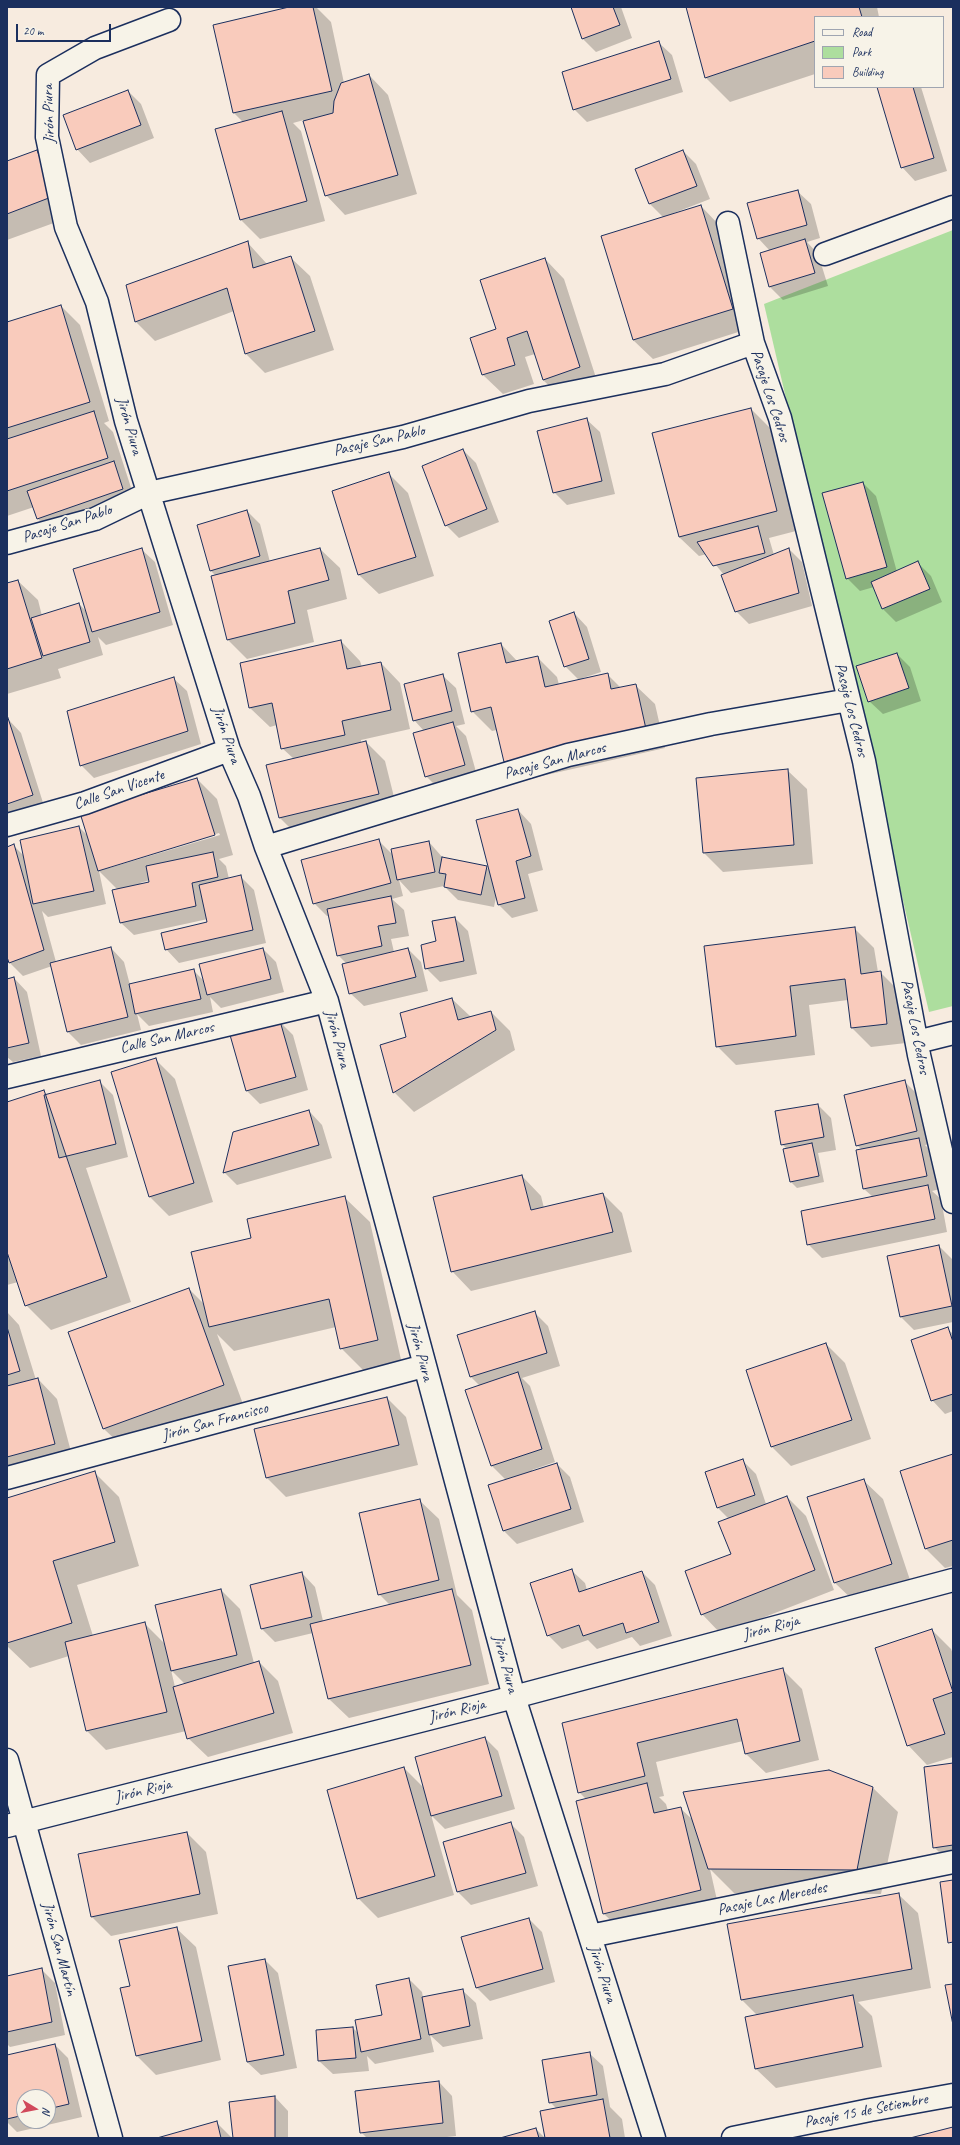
<!DOCTYPE html>
<meta charset="utf-8">
<style>
body{margin:0}
#map{position:relative;width:960px;height:2145px;overflow:hidden;background:#f7ebdf;font-family:Caveat,sans-serif}
canvas{display:block}
.frame{position:absolute;inset:0;border:8px solid #1b2f5e;pointer-events:none}
.legend{position:absolute;left:814px;top:16px;width:130px;height:72px;box-sizing:border-box;background:#f7f3e8;border:1px solid #9fa5b1;margin:0;padding:5px 7px;list-style:none;font-size:12px;color:#1b2f5e}
.legend li{display:flex;align-items:center;gap:8px;height:20px}
.legend b{width:20px;border:1px solid #9fa5b1}
.north{position:absolute;left:16px;top:2089px;width:40px;height:40px;box-sizing:border-box;background:#f7f3e8;border:1px solid #9fa5b1;border-radius:50%;rotate:100deg;font-size:11px;font-weight:700;line-height:16px;text-align:center;color:#1b2f5e}
.north::after{content:'';display:block;margin:auto;width:14px;height:18px;background:#d1495b;clip-path:polygon(50% 0,100% 100%,50% 72%,0 100%)}
.scale{position:absolute;left:16px;top:24px;width:95px;height:18px;box-sizing:border-box;border:2px solid #1b2f5e;border-top:0;padding-left:5px;font-size:12px;line-height:14px;white-space:nowrap;color:#1b2f5e;-webkit-text-stroke:3px #f7f3e8;paint-order:stroke}
</style>
<div id="map">
<canvas width="960" height="2145"></canvas>
<div class="frame"></div>
<ul class="legend">
<li><b style="height:5px;background:#f7f3e8"></b>Road</li>
<li><b style="height:11px;background:#adde9e"></b>Park</li>
<li><b style="height:11px;background:#f9cbbc"></b>Building</li>
</ul>
<div class="north">N</div>
<div class="scale">20 m</div>
</div>
<script>
const c = document.querySelector('canvas').getContext('2d');
c.lineJoin = 'round';
function fillPath(path, color) { c.fillStyle = color; c.fill(path, 'evenodd'); }
const shape = rows => new Path2D(rows.map(r => 'M' + r).join(''));
function trace(path, color, width, dash) { c.strokeStyle = color; c.lineWidth = width; c.lineCap = dash ? 'butt' : 'round'; c.setLineDash(dash || []); c.stroke(path); }
function label(font, color, halo, rows, align = 'center') {
  c.font = font + ' Caveat,sans-serif'; c.lineWidth = 4; c.setLineDash([]); c.textBaseline = 'middle'; c.strokeStyle = halo; c.fillStyle = color; for (const [text, x, y, turn = 0] of rows) {
    c.save(); c.translate(x, y); c.rotate((+turn || 0) * Math.PI / 180); c.textAlign = isNaN(turn) ? turn : align; if (halo) c.strokeText(text, 0, 0); c.fillText(text, 0, 0); c.restore();
  }
}
const green = shape([
 [953,230,953,1006,929,1012,764,304]
]);
const shadow = shape([
 [294,7,316,7,331,22,344,83,369,75,388,95,417,194,345,215,326,195,304,120,293,123,301,131,325,221,260,239,241,220,243,122,234,113],
 [572,7,621,7,632,38,596,52,583,39],
 [687,7,877,7,879,17,815,17,815,74,730,102,705,77],
 [658,42,672,55,683,92,587,122,574,109],
 [878,87,921,87,947,171,915,181,902,167],
 [128,91,141,104,154,138,90,163,77,149],
 [37,151,56,171,73,216,7,240,7,162],
 [683,151,696,164,710,199,674,213,674,214,701,206,720,226,751,328,653,359,633,340,664,218,650,204,636,169],
 [797,191,811,204,820,238,807,242,818,254,828,286,783,300,770,287,770,251,758,238],
 [247,242,267,264,290,257,310,276,334,350,265,373,246,354,234,311,155,341,136,322],
 [545,259,564,279,599,387,563,399,543,380,535,354,525,357,534,384,503,394,483,375,472,339,497,330],
 [61,306,80,325,109,421,104,423,113,432,136,503,51,532,37,518,34,507,7,516,7,323],
 [751,409,770,428,796,531,769,538,774,555,789,549,802,562,812,606,749,624,736,611,724,575,707,554,699,556,679,537,653,434],
 [586,419,600,432,615,494,567,505,554,492],
 [463,450,476,463,499,522,459,538,446,525],
 [389,474,408,493,434,576,379,594,359,575,333,491],
 [863,483,876,496,897,572,918,563,931,576,942,602,896,622,883,609,874,587,860,591,847,578],
 [247,511,260,524,270,562,320,549,340,568,347,599,307,610,314,642,247,659,228,640,212,577,216,576,211,571],
 [141,549,155,562,173,625,106,645,98,637,103,655,58,669,61,678,7,694,7,584,18,581,38,600,42,616,79,604,87,612],
 [574,613,587,627,601,672,583,678,584,679,607,674,621,688,635,685,655,704,665,748,524,780,505,761,497,730,492,731,472,711,501,644,518,662,537,657,557,677,559,685,579,680,565,666],
 [341,641,360,661,362,667,381,663,400,683,410,729,361,740,361,743,366,742,385,761,398,813,299,837,280,818,267,766,294,759,282,748,277,725,270,727,250,708],
 [897,654,910,667,921,701,883,714,869,701],
 [442,675,456,688,465,724,456,726,466,736,478,779,439,789,426,776,424,731,414,720],
 [173,678,187,691,201,744,94,778,81,765],
 [8,719,21,733,45,809,7,816],
 [787,770,807,789,813,864,723,872,704,853,697,779],
 [197,779,217,799,233,855,219,859,226,866,229,879,240,876,254,890,266,943,179,963,166,949,209,923,208,919,134,935,120,922,118,890,99,871,106,904,48,917,42,911,56,962,111,948,124,962,130,985,194,971,205,982,263,949,276,962,284,992,221,1008,210,997,213,1012,149,1026,137,1014,141,1030,81,1045,68,1032,52,966,23,976,9,962,7,954,7,848,14,846,24,856,79,827,88,836],
 [219,833,220,835,109,868,109,866],
 [150,880,150,882,141,885,140,883],
 [518,810,531,824,543,870,528,874,538,911,512,918,499,905,496,897,494,907,458,900,444,886,411,893,399,880,403,896,392,899,404,910,409,936,391,939,394,952,408,949,421,962,428,991,364,1006,350,993,347,964,338,955,330,916,327,916,314,903,378,840,393,855,429,842,443,858,486,867,490,871],
 [455,918,468,931,477,974,440,982,426,968,437,942],
 [855,929,874,948,878,972,880,972,900,992,906,1043,871,1047,852,1028,848,1000,809,1005,815,1055,736,1065,717,1046],
 [14,978,27,992,41,1056,13,1062,7,1057,7,980],
 [452,999,471,1017,491,1012,510,1031,515,1050,414,1112,394,1092,382,1045,408,1038],
 [280,1022,293,1035,308,1090,260,1104,247,1091],
 [155,1059,175,1079,213,1202,169,1216,150,1197,112,1073],
 [100,1082,113,1095,128,1157,86,1168,131,1302,51,1330,26,1305,18,1282,7,1285,7,1103,43,1091,47,1095],
 [905,1082,918,1095,930,1144,925,1145,932,1152,940,1189,932,1191,941,1199,947,1232,822,1258,808,1244,873,1197,864,1189,862,1150,857,1145],
 [818,1105,831,1118,836,1150,818,1153,824,1182,797,1188,791,1182,787,1149,782,1144],
 [309,1111,322,1125,332,1158,237,1185,224,1172],
 [522,1176,541,1196,544,1208,603,1194,622,1213,632,1252,471,1291,452,1271],
 [345,1198,370,1222,402,1364,366,1373,341,1348,336,1327,234,1351,217,1334,243,1404,124,1448,104,1429,69,1333,189,1289,205,1305,252,1238],
 [939,1246,952,1259,953,1264,953,1322,914,1330,901,1317,888,1257],
 [7,1312,19,1325,36,1380,38,1379,57,1399,74,1463,7,1481],
 [534,1312,548,1326,560,1366,522,1378,530,1386,555,1462,532,1470,532,1472,557,1464,570,1477,584,1522,517,1544,504,1531,506,1480,492,1466,466,1390,480,1386,470,1376],
 [948,1329,953,1334,953,1411,945,1414,932,1400],
 [826,1344,845,1363,871,1439,791,1466,772,1447,747,1371],
 [387,1398,406,1417,418,1465,286,1497,267,1478],
 [953,1455,953,1566,945,1568,926,1549,901,1472],
 [743,1461,756,1474,766,1504,787,1497,806,1516,834,1590,721,1634,702,1614,732,1554,729,1519,718,1508,707,1473],
 [94,1472,119,1497,139,1566,77,1585,93,1636,145,1624,165,1644,221,1590,240,1609,254,1663,259,1662,278,1681,293,1733,208,1757,188,1738,186,1731,106,1750,87,1731,69,1656,30,1668,7,1646,7,1499],
 [171,1670,185,1684,175,1687],
 [863,1480,883,1499,911,1583,855,1602,835,1583,808,1498],
 [419,1500,439,1519,457,1595,472,1610,489,1684,349,1718,329,1699,313,1633,275,1642,262,1629,251,1586,302,1573,315,1587,323,1621,390,1605,379,1594],
 [571,1570,585,1583,587,1590,642,1572,655,1585,672,1636,640,1646,632,1637,597,1649,588,1640,562,1649,548,1635],
 [932,1630,951,1649,953,1654,953,1757,927,1765,908,1745],
 [783,1670,802,1689,819,1760,766,1773,746,1754,743,1741,656,1762,664,1796,659,1797,666,1804,668,1811,680,1808,694,1821,829,1771,873,1788,898,1812,881,1894,734,1893,710,1869,719,1909,624,1933,604,1914,577,1801,586,1799,579,1792,563,1724],
 [485,1738,498,1751,515,1809,445,1829,431,1815,454,1895,378,1918,358,1898,404,1768,425,1789],
 [953,1764,953,1860,947,1860,934,1847],
 [511,1824,524,1837,538,1886,471,1905,458,1892],
 [187,1833,206,1852,218,1914,111,1936,92,1917],
 [898,1894,918,1913,931,1988,858,2002,872,2016,882,2067,776,2088,756,2069,757,2015,742,2000],
 [529,1919,542,1932,555,1982,490,2001,477,1988],
 [176,1928,196,1947,221,2060,156,2075,137,2056,131,1987],
 [265,1960,278,1973,297,2068,261,2075,247,2062],
 [41,1969,55,1983,65,2035,10,2047,7,2044,7,1977],
 [409,1979,422,1992,423,1998,462,1990,476,2003,483,2039,443,2047,430,2035,434,2052,375,2064,367,2056,369,2071,333,2074,319,2061,353,2028,359,2034,383,2015],
 [55,2045,68,2058,82,2117,17,2132,7,2122,7,2056],
 [24,2097,48,2097,48,2121,24,2121],
 [589,2053,603,2066,610,2107,622,2119,625,2138,546,2138,557,2109,550,2102],
 [439,2082,452,2096,456,2136,438,2138,367,2138,361,2132],
 [275,2097,288,2111,288,2138,234,2138],
 [217,2123,232,2138,160,2138],
 [536,2129,545,2138,504,2138]
]);
const building = shape([
 [289,7,313,7,332,91,233,113,213,25,289,7],
 [571,7,613,7,620,25,582,39,571,7],
 [686,7,859,7,862,17,815,17,815,41,705,78,686,7],
 [659,41,671,79,573,110,562,72,659,41],
 [369,74,398,175,325,196,303,121,333,113,334,101,341,83,369,74],
 [877,87,913,87,934,158,901,168,877,87],
 [128,90,141,125,76,150,63,115,128,90],
 [282,111,307,201,240,220,215,129,282,111],
 [37,150,54,196,7,214,7,161,37,150],
 [683,150,697,186,649,204,635,169,683,150],
 [798,190,807,225,757,239,747,203,798,190],
 [701,205,733,309,633,340,601,236,701,205],
 [805,239,815,273,769,287,760,253,805,239],
 [248,241,253,268,291,256,315,331,245,354,227,288,135,322,126,285,248,241],
 [545,258,580,367,543,380,527,331,507,338,515,365,482,375,470,338,496,329,480,280,545,258],
 [61,305,90,402,7,428,7,322,61,305],
 [751,408,777,511,679,537,652,433,751,408],
 [94,411,108,458,7,491,7,439,94,411],
 [587,418,602,481,553,493,537,431,587,418],
 [463,449,487,509,445,526,422,466,463,449],
 [114,461,123,489,37,519,27,491,114,461],
 [389,472,416,557,358,575,332,491,389,472],
 [863,482,887,567,846,579,822,493,863,482],
 [247,510,260,556,210,571,197,525,247,510],
 [758,526,765,553,713,566,697,542,758,526],
 [142,548,160,612,92,632,73,569,142,548],
 [320,548,329,580,288,591,295,623,227,640,211,576,320,548],
 [789,548,799,593,735,612,721,575,789,548],
 [918,561,930,589,882,609,871,582,918,561],
 [18,580,42,658,7,669,7,583,18,580],
 [79,603,90,642,43,656,31,618,79,603],
 [574,612,589,659,564,667,549,621,574,612],
 [341,640,347,669,381,662,391,710,342,721,345,735,281,749,272,703,249,708,240,663,341,640],
 [501,643,506,663,538,656,545,687,608,673,611,689,636,684,646,729,504,762,491,707,471,712,458,653,501,643],
 [897,653,909,688,868,702,856,666,897,653],
 [443,674,452,711,413,721,404,684,443,674],
 [174,677,188,731,80,766,67,711,174,677],
 [8,718,33,795,7,804,7,719,8,718],
 [453,722,465,765,425,777,413,733,453,722],
 [366,741,379,794,279,818,266,765,366,741],
 [788,769,794,845,703,853,696,778,788,769],
 [197,778,215,835,98,871,80,813,197,778],
 [518,809,531,856,516,861,525,898,498,905,476,820,518,809],
 [79,826,94,891,33,904,20,840,79,826],
 [379,839,391,883,313,904,301,860,379,839],
 [429,841,435,872,397,880,391,849,429,841],
 [14,844,44,950,9,963,7,957,7,847,14,844],
 [213,852,218,877,192,883,196,906,120,923,112,890,149,882,146,866,213,852],
 [442,857,487,866,481,895,444,887,446,874,439,873,442,857],
 [241,875,253,930,165,950,161,933,207,922,199,885,241,875],
 [391,896,396,923,378,926,382,946,337,956,327,909,391,896],
 [455,917,464,961,425,969,421,945,436,941,432,921,455,917],
 [855,927,861,974,881,971,887,1024,851,1028,845,979,790,986,796,1036,716,1047,704,946,855,927],
 [111,947,128,1017,67,1032,50,963,111,947],
 [263,948,271,979,207,995,199,964,263,948],
 [408,948,416,977,349,994,342,964,408,948],
 [194,969,201,999,135,1014,129,984,194,969],
 [14,977,29,1043,7,1048,7,979,14,977],
 [452,998,458,1020,491,1011,496,1030,393,1093,380,1045,406,1037,400,1013,452,998],
 [280,1021,296,1077,246,1091,230,1035,280,1021],
 [156,1058,194,1183,149,1197,111,1072,156,1058],
 [100,1080,116,1144,59,1158,44,1095,100,1080],
 [905,1080,917,1131,856,1146,844,1095,905,1080],
 [44,1090,107,1277,25,1306,7,1252,7,1102,44,1090],
 [818,1104,824,1137,781,1145,775,1111,818,1104],
 [309,1110,319,1145,223,1173,233,1132,309,1110],
 [919,1138,927,1176,863,1189,856,1150,919,1138],
 [812,1143,819,1176,790,1182,783,1149,812,1143],
 [522,1175,531,1210,603,1193,613,1232,451,1272,433,1197,522,1175],
 [928,1185,935,1219,807,1245,801,1211,928,1185],
 [345,1196,378,1340,340,1349,329,1299,209,1327,191,1252,251,1238,247,1219,345,1196],
 [939,1245,952,1306,900,1317,887,1256,939,1245],
 [189,1288,224,1385,103,1429,68,1332,189,1288],
 [535,1311,547,1353,470,1377,457,1335,535,1311],
 [7,1327,20,1371,7,1375,7,1327],
 [948,1327,953,1342,953,1394,931,1401,911,1340,948,1327],
 [826,1343,852,1420,771,1447,746,1370,826,1343],
 [518,1372,542,1449,491,1466,465,1390,518,1372],
 [38,1378,55,1444,7,1457,7,1386,38,1378],
 [387,1397,399,1445,266,1478,254,1429,387,1397],
 [953,1454,953,1540,925,1549,900,1471,953,1454],
 [743,1459,755,1495,717,1508,705,1472,743,1459],
 [557,1463,571,1509,503,1531,488,1485,557,1463],
 [95,1471,115,1542,53,1561,72,1623,7,1643,7,1498,95,1471],
 [864,1479,892,1564,834,1583,807,1497,864,1479],
 [787,1496,815,1570,701,1615,685,1571,731,1554,718,1522,787,1496],
 [420,1499,439,1580,378,1595,359,1513,420,1499],
 [572,1569,579,1592,642,1571,659,1622,626,1633,623,1623,583,1636,579,1625,547,1636,530,1583,572,1569],
 [302,1572,312,1617,261,1629,250,1585,302,1572],
 [221,1589,237,1655,171,1671,155,1605,221,1589],
 [452,1589,471,1665,328,1699,310,1624,452,1589],
 [145,1622,167,1712,86,1731,65,1642,145,1622],
 [932,1629,953,1692,933,1699,945,1734,907,1746,875,1648,932,1629],
 [259,1661,274,1713,187,1739,173,1687,259,1661],
 [783,1668,800,1741,745,1754,737,1719,637,1743,645,1776,578,1793,562,1723,783,1668],
 [485,1737,502,1796,431,1816,415,1757,485,1737],
 [953,1763,953,1845,933,1848,924,1767,953,1763],
 [404,1767,435,1876,357,1899,327,1790,404,1767],
 [829,1770,873,1787,857,1870,708,1869,683,1792,829,1770],
 [647,1783,654,1813,681,1807,701,1890,603,1914,576,1801,647,1783],
 [511,1822,526,1873,457,1892,443,1842,511,1822],
 [187,1832,200,1894,91,1917,78,1854,187,1832],
 [953,1880,953,1942,948,1943,940,1882,953,1880],
 [899,1893,912,1969,741,2000,727,1924,899,1893],
 [529,1918,543,1969,476,1988,461,1937,529,1918],
 [177,1927,202,2041,136,2056,120,1988,130,1986,119,1940,177,1927],
 [265,1959,284,2055,247,2062,228,1966,265,1959],
 [42,1968,52,2022,7,2032,7,1976,42,1968],
 [409,1978,421,2039,361,2052,355,2020,382,2015,376,1985,409,1978],
 [953,1984,953,2025,945,1985,953,1984],
 [463,1989,470,2026,429,2035,422,1997,463,1989],
 [853,1995,863,2047,755,2069,745,2017,853,1995],
 [353,2027,356,2058,318,2061,316,2030,353,2027],
 [55,2044,69,2104,48,2109,48,2097,24,2097,24,2115,7,2119,7,2055,55,2044],
 [590,2052,597,2095,549,2103,542,2060,590,2052],
 [439,2081,443,2123,360,2133,355,2091,439,2081],
 [275,2096,275,2138,233,2138,229,2102,275,2096],
 [603,2099,610,2138,545,2138,540,2111,603,2099],
 [217,2121,221,2138,157,2138,217,2121],
 [953,2127,953,2138,910,2138,953,2127],
 [536,2128,539,2138,500,2138,536,2128]
]);
const street = shape([
 [169,20,95,48,48,75,47,137,66,227,97,302,126,421,229,750,249,796,266,847,327,1001,514,1697,654,2138],
 [728,223,753,343,780,418,864,761,919,1055,953,1202],
 [825,254,953,207],
 [7,543,95,519,149,493,403,437,529,401,665,374,753,343],
 [7,825,85,803,229,750],
 [266,847,568,755,711,724,849,700],
 [917,1042,953,1033],
 [7,1077,327,1001],
 [7,1478,424,1366],
 [7,1760,111,2138],
 [7,1826,514,1697,953,1580],
 [590,1936,953,1862],
 [733,2138,870,2110,953,2095]
]);
const streetNames = [
 ["Jirón Piura",49,114,-92],
 ["Pasaje Los Cedros",770,396,72],
 ["Jirón Piura",129,426,74],
 ["Pasaje San Pablo",379,441,-13],
 ["Pasaje San Pablo",67,524,-18],
 ["Pasaje Los Cedros",851,710,76],
 ["Jirón Piura",226,735,71],
 ["Pasaje San Marcos",555,761,-15],
 ["Calle San Vicente",119,790,-19],
 ["Pasaje Los Cedros",915,1027,79],
 ["Calle San Marcos",167,1038,-13],
 ["Jirón Piura",337,1039,75],
 ["Jirón Piura",420,1352,75],
 ["Jirón San Francisco",215,1422,-15],
 ["Jirón Rioja",771,1628,-15],
 ["Jirón Piura",505,1664,75],
 ["Jirón Rioja",457,1711,-14],
 ["Jirón Rioja",143,1791,-14],
 ["Pasaje Las Mercedes",772,1899,-12],
 ["Jirón San Martín",59,1949,75],
 ["Jirón Piura",602,1974,72],
 ["Pasaje 15 de Setiembre",866,2111,-11]
];
fillPath(green, '#adde9e');
fillPath(shadow, '#0003');
fillPath(building, '#f9cbbc');
trace(building, '#1b2f5e', 1);
trace(street, '#1b2f5e', 25);
trace(street, '#f7f3e8', 22);
label('16px', '#1b2f5e', '#f7f3e8', streetNames);
</script>
